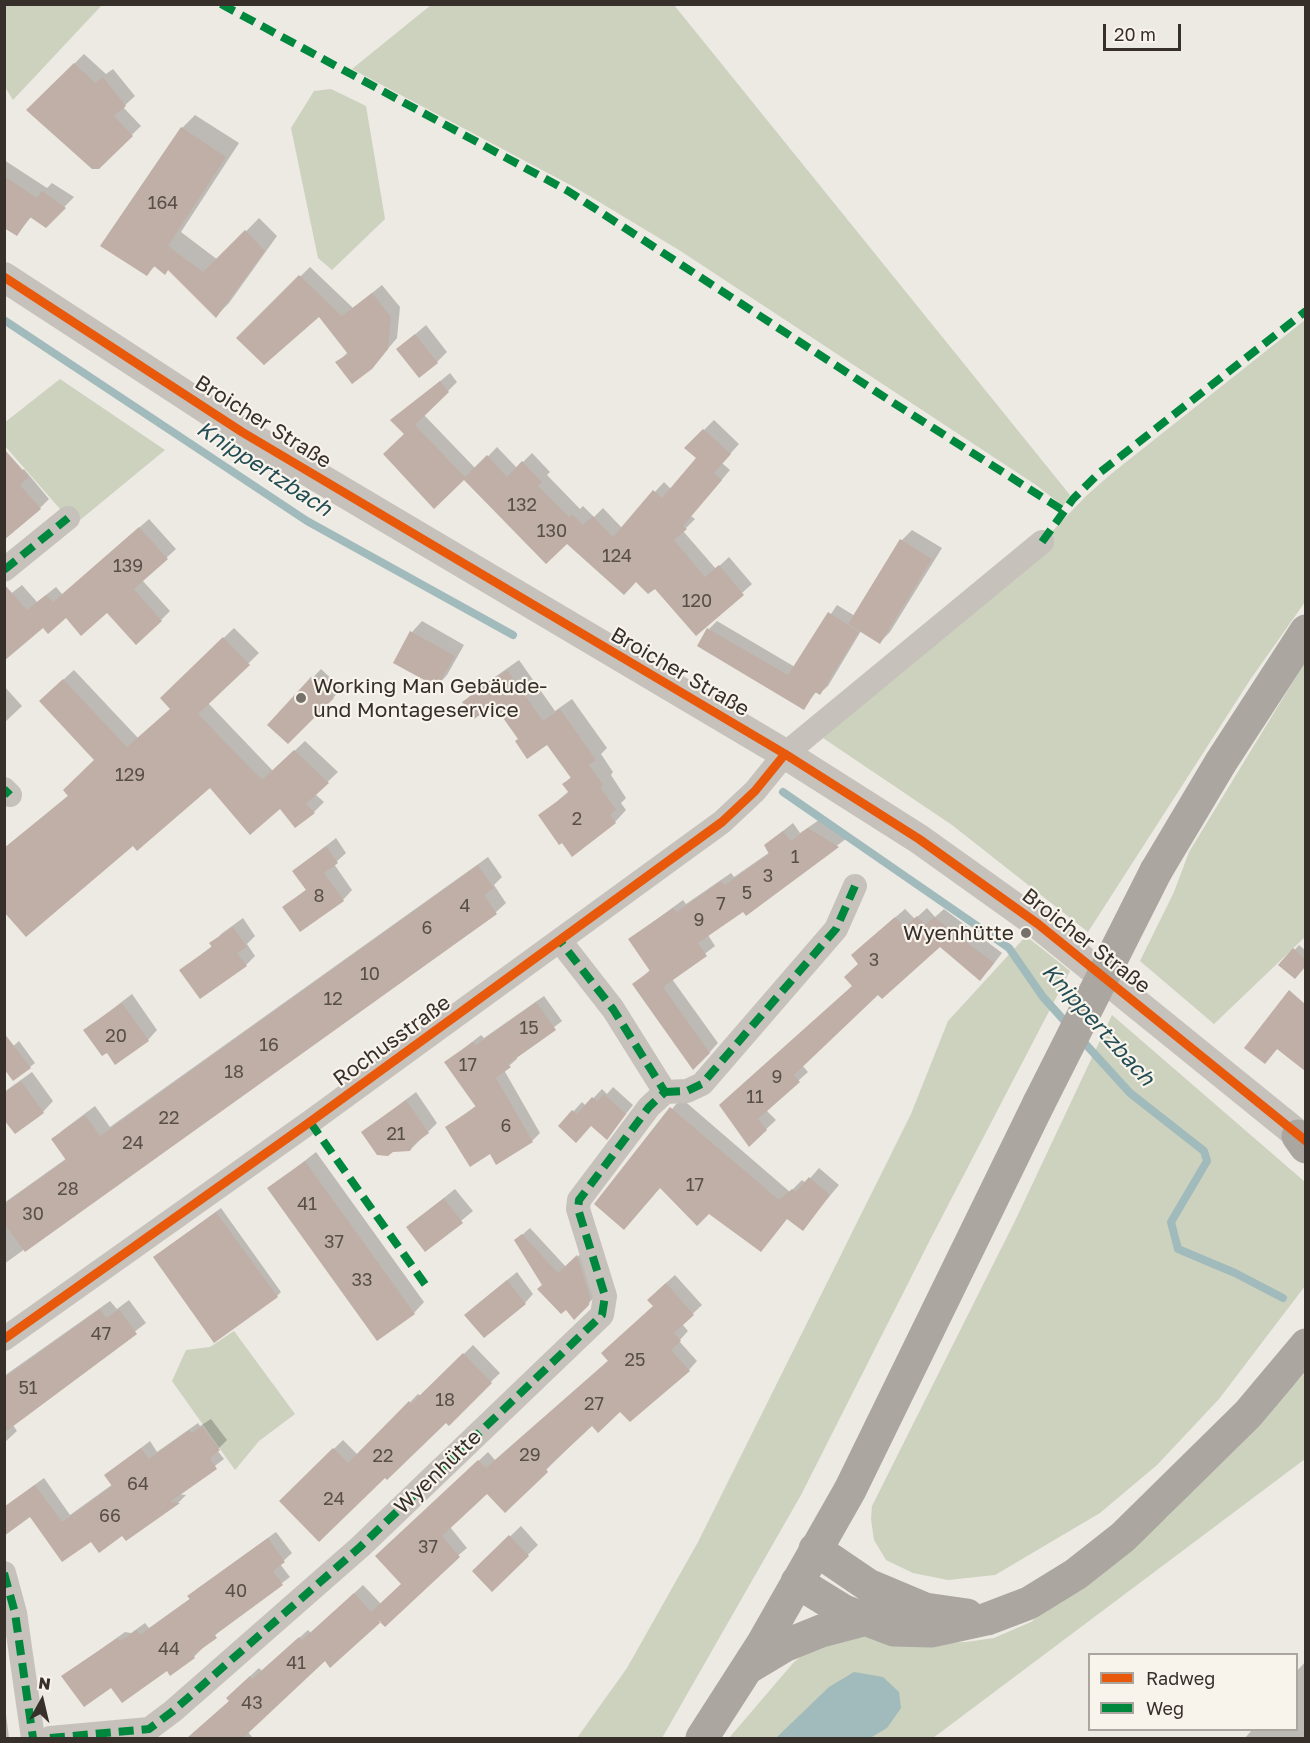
<!DOCTYPE html>
<meta charset="utf-8">
<style>
body{margin:0}
#map{position:relative;width:1310px;height:1743px;overflow:hidden;background:#ede9e3;font-family:"Golos Text",sans-serif}
canvas{display:block}
.frame{position:absolute;inset:0;border:6px solid #362f2a;pointer-events:none}
.legend{position:absolute;left:1088px;top:1653px;width:210px;height:78px;box-sizing:border-box;background:#f8f3eb;border:2px solid #aaa59e;margin:0;padding:8px 10px;list-style:none;font-size:18px;color:#362f2a}
.legend li{display:flex;align-items:center;gap:12px;height:30px}
.legend b{width:30px;border:2px solid #aaa59e}
.north{position:absolute;left:12px;top:1671px;width:60px;height:60px;-webkit-text-stroke:4px #f8f3eb;paint-order:stroke;rotate:8deg;font-size:16px;font-weight:700;line-height:24px;text-align:center;color:#362f2a}
.north::after{content:'';display:block;margin:auto;width:21px;height:27px;background:#362f2a;clip-path:polygon(50% 0,100% 100%,50% 72%,0 100%)}
.scale{position:absolute;left:1103px;top:24px;width:78px;height:27px;box-sizing:border-box;border:3px solid #362f2a;border-top:0;padding-left:8px;font-size:18px;line-height:21px;white-space:nowrap;color:#362f2a;-webkit-text-stroke:4px #f8f3eb;paint-order:stroke}
</style>
<div id="map">
<canvas width="1310" height="1743"></canvas>
<div class="frame"></div>
<ul class="legend">
<li><b style="height:8px;background:#e8590c"></b>Radweg</li>
<li><b style="height:8px;background:#00873e"></b>Weg</li>
</ul>
<div class="north">N</div>
<div class="scale">20 m</div>
</div>
<script>
const c = document.querySelector('canvas').getContext('2d');
c.lineJoin = 'round';
function fillPath(path, color) { c.fillStyle = color; c.fill(path, 'evenodd'); }
const shape = rows => new Path2D(rows.map(r => 'M' + r).join(''));
function trace(path, color, width, dash) { c.strokeStyle = color; c.lineWidth = width; c.lineCap = dash ? 'butt' : 'round'; c.setLineDash(dash || []); c.stroke(path); }
function label(font, color, halo, rows, align = 'center') {
  c.font = font + ' "Golos Text",sans-serif'; c.lineWidth = 4.5; c.setLineDash([]); c.textBaseline = 'middle'; c.strokeStyle = halo; c.fillStyle = color; for (const [text, x, y, turn = 0] of rows) {
    c.save(); c.translate(x, y); c.rotate((+turn || 0) * Math.PI / 180); c.textAlign = isNaN(turn) ? turn : align; if (halo) c.strokeText(text, 0, 0); c.fillText(text, 0, 0); c.restore();
  }
}
const green = shape([
 [4,5,5,4,102,5,13,100,5,87],
 [431,5,674,5,1070,495,1063,506,1036,485,679,250,576,188,352,69],
 [331,89,366,106,385,219,332,270,318,258,291,128,314,91],
 [1305,320,1305,602,1250,680,1088,932,952,825,823,738,1042,542,1086,496,1111,474],
 [60,379,165,450,74,525,5,446,4,423],
 [1305,662,1305,937,1214,1024,1140,961,1174,892,1189,852],
 [1026,936,1070,971,932,1236,801,1495,662,1738,577,1738,627,1668,698,1542,911,1114,948,1021],
 [1112,1015,1305,1182,1305,1286,1219,1399,1157,1465,1100,1513,995,1575,948,1580,913,1573,886,1560,874,1540,871,1519,872,1506,1015,1221],
 [234,1331,295,1414,259,1441,235,1470,172,1381,186,1350,210,1347],
 [1305,1373,1305,1459,933,1738,729,1738,794,1662,813,1647,844,1634,934,1643,966,1642,994,1638,1031,1622,1167,1517]
]);
const water = shape([
 [854,1672,883,1677,899,1692,901,1708,887,1728,870,1738,776,1738,829,1687]
]);
const shadow = shape([
 [84,54,106,74,113,69,135,96,123,107,141,126,99,167,28,110],
 [195,115,239,143,181,232,218,260,259,218,277,236,229,303,216,316,169,269,165,273,156,265,146,275,182,128],
 [4,160,47,188,52,183,74,197,46,226,32,216,17,234,4,226],
 [310,267,353,308,382,285,400,307,397,338,381,357,337,363,348,352,319,315,238,338],
 [426,325,447,352,437,362,398,349],
 [450,373,457,382,424,415,476,469,497,447,517,468,532,453,550,472,547,475,580,509,583,506,594,517,603,508,622,528,664,482,671,489,698,458,686,448,714,420,739,444,722,463,730,470,691,516,695,519,683,531,716,569,729,557,752,584,696,634,655,586,636,580,567,542,464,478,406,434,393,420],
 [24,469,49,499,40,508,4,485],
 [149,519,176,549,142,580,170,611,161,620,107,611,66,616,48,631,4,599,22,585,37,602,56,587,63,595],
 [912,530,942,548,890,632,880,642,861,631,828,686,820,693,817,691,803,708,709,629,717,621,795,667,837,605,855,616,902,540],
 [422,621,464,645,447,675,437,686,395,662,412,632],
 [234,628,259,653,208,703,273,771,305,741,338,772,315,794,324,802,314,812,296,826,281,807,210,786,133,844,4,849,69,795,96,760,51,691,74,670,138,738,172,709,162,698],
 [519,660,555,711,572,699,607,748,601,754,613,772,611,775,626,798,621,803,626,810,615,822,540,816,569,791,564,784,572,776,548,743,520,738,494,703,464,702,475,691],
 [321,669,342,689,288,742,269,724],
 [4,686,22,706,4,723],
 [819,820,847,838,747,914,743,910,708,935,715,946,672,979,718,1043,709,1053,634,985,651,969,630,939,683,900,686,904,731,873,734,877,770,852,765,845,793,823,800,833],
 [336,838,346,853,334,864,352,890,343,900,284,907,307,889,294,871],
 [488,857,502,877,494,885,506,903,496,912,4,1264,4,1203,67,1158,53,1139,63,1130,95,1106,110,1127],
 [927,908,935,917,944,909,1002,953,989,970,940,945,878,993,802,1065,808,1072,766,1110,776,1120,750,1144,721,1105,854,986,862,946,905,909,915,919],
 [243,918,255,936,247,944,255,956,246,965,181,970,212,946,221,934],
 [1299,945,1306,951,1306,965,1295,977,1281,965],
 [132,994,157,1030,148,1040,107,1051,85,1030],
 [544,996,562,1021,516,1057,517,1059,504,1070,540,1133,532,1141,490,1152,447,1127,477,1105,446,1062,481,1035,484,1038],
 [1281,1005,1306,1024,1306,1069,1278,1048,1265,1062],
 [19,1041,35,1063,30,1067,4,1054],
 [32,1072,53,1101,43,1112,4,1117,4,1092],
 [613,1087,633,1105,607,1138,592,1125,560,1126,582,1102,586,1106,602,1089,607,1094],
 [416,1092,437,1123,410,1150,363,1132],
 [681,1098,790,1192,802,1180,806,1183,819,1168,839,1185,802,1229,788,1218,709,1212,660,1187,596,1204],
 [316,1152,424,1302,414,1313,269,1189],
 [455,1189,473,1211,426,1250,408,1227],
 [221,1208,281,1292,277,1296,154,1257],
 [530,1228,566,1267,585,1250,596,1296,574,1317,543,1285,516,1240],
 [517,1272,533,1294,525,1303,474,1307],
 [675,1275,702,1305,682,1324,688,1331,679,1341,697,1361,689,1370,621,1410,592,1424,505,1511,487,1491,450,1527,467,1548,381,1620,325,1659,248,1732,252,1737,250,1738,188,1738,230,1701,236,1689,259,1668,262,1671,308,1630,311,1633,363,1585,381,1604,403,1584,386,1548,488,1452,495,1460,609,1360,654,1306,657,1291],
 [129,1300,146,1323,13,1425,17,1431,4,1443,4,1376,110,1301,117,1309],
 [473,1345,500,1373,449,1423,446,1421,385,1476,281,1501,343,1440,358,1455,418,1394,421,1396],
 [211,1419,227,1440,217,1450,224,1459,178,1494,186,1495,179,1502,127,1539,123,1534,91,1540,4,1507,44,1478,70,1515,113,1484,106,1475,150,1441,157,1452,198,1423,200,1426],
 [521,1526,538,1545,492,1590,474,1571],
 [276,1532,292,1553,280,1564,290,1577,222,1628,194,1657,170,1674,167,1669,111,1686,63,1676,125,1632,131,1633,145,1623,149,1628,191,1598,197,1589],
 [1306,1661,1306,1738,1245,1738,1252,1730,1296,1730,1296,1672],
 [4,1698,9,1738,4,1738]
]);
const stream = shape([
 [4,320,307,521,513,635],
 [783,792,1009,948,1043,997,1070,1027],
 [1080,1038,1130,1093,1204,1151,1207,1161,1171,1222,1178,1249,1235,1273,1283,1298]
]);
const building = shape([
 [74,63,95,83,103,77,126,106,114,116,133,136,99,169,92,169,26,110],
 [181,127,226,157,168,246,203,272,245,230,265,251,216,318,168,270,165,275,154,266,147,276,100,246],
 [4,176,37,198,42,191,66,208,46,228,30,217,17,236,4,228],
 [299,275,342,316,372,293,391,317,388,349,372,369,352,384,335,362,348,354,319,317,264,365,236,338],
 [415,334,438,363,419,378,396,349],
 [440,381,449,392,415,425,465,477,487,455,507,477,522,461,542,482,538,486,569,517,572,514,583,525,593,516,613,537,653,490,662,498,696,458,684,448,703,429,731,454,714,473,722,480,683,526,687,529,674,540,705,577,719,565,744,595,696,636,655,589,648,594,636,582,624,595,567,544,546,564,464,480,434,509,383,454,404,434,390,420],
 [4,449,29,477,20,485,41,509,4,540],
 [139,527,168,559,134,589,162,621,136,645,107,613,81,636,66,618,48,634,43,628,4,661,4,584,27,610,46,595,53,602],
 [900,539,932,559,880,644,848,624],
 [828,612,859,632,820,695,815,692,804,710,697,646,707,628,788,675],
 [410,631,455,656,437,687,393,663],
 [223,637,250,665,198,714,262,780,294,750,329,783,306,804,315,813,295,828,280,809,250,835,210,788,137,851,133,846,26,937,4,912,4,848,68,796,63,790,94,760,39,701,63,679,127,747,170,709,160,698],
 [507,670,543,721,560,709,596,760,589,765,603,785,600,787,616,810,610,815,616,823,572,857,562,843,559,845,538,815,569,793,562,784,571,778,547,745,527,759,515,741,518,739,494,705,474,719,462,702],
 [311,677,334,698,288,744,267,725],
 [808,828,839,847,746,916,743,912,698,943,707,956,663,987,710,1053,693,1070,632,984,650,971,628,939,673,908,677,912,721,881,725,885,769,854,764,845,783,831,791,841],
 [326,846,338,863,324,873,344,901,300,932,282,907,306,890,292,871],
 [478,865,494,888,484,895,497,914,25,1252,4,1223,4,1204,66,1160,51,1139,85,1115,100,1136],
 [917,916,925,925,934,917,994,963,980,981,940,947,882,999,878,995,794,1075,800,1082,758,1119,767,1130,749,1147,719,1105,852,986,844,977,858,964,851,955,895,917,905,927],
 [233,927,247,947,237,953,247,966,200,999,179,970,212,947,209,943],
 [1293,948,1305,959,1305,967,1295,979,1278,965],
 [1289,990,1305,1004,1305,1071,1277,1049,1265,1064,1244,1048],
 [536,1002,556,1030,508,1064,511,1067,496,1078,533,1142,496,1165,490,1154,470,1167,445,1127,476,1107,444,1062,473,1042,476,1045],
 [122,1003,149,1041,115,1065,107,1053,102,1056,83,1030],
 [4,1033,31,1068,13,1081,4,1069],
 [21,1081,44,1113,15,1134,4,1120,4,1093],
 [604,1094,626,1114,607,1140,591,1126,576,1143,558,1126,572,1110,577,1114,592,1097,597,1101],
 [406,1100,429,1133,414,1144,410,1151,393,1152,388,1156,377,1155,361,1132],
 [670,1107,779,1200,792,1189,796,1192,809,1177,830,1195,803,1231,787,1219,761,1252,709,1214,697,1226,660,1188,624,1230,594,1204],
 [305,1161,415,1314,377,1341,267,1188],
 [444,1198,463,1223,425,1252,406,1227],
 [216,1212,278,1297,214,1343,153,1257],
 [522,1234,558,1273,577,1255,590,1297,589,1305,574,1320,566,1310,561,1314,537,1289,542,1285,514,1240],
 [507,1280,526,1304,484,1338,464,1315],
 [666,1283,694,1315,674,1333,681,1341,671,1350,690,1371,630,1422,620,1412,598,1433,592,1426,546,1469,548,1472,505,1513,487,1494,442,1536,460,1557,385,1627,377,1619,381,1622,330,1668,325,1661,243,1738,187,1738,229,1701,226,1698,250,1676,252,1679,299,1637,302,1640,354,1593,371,1612,401,1584,375,1556,478,1460,486,1468,608,1361,601,1353,653,1306,647,1300],
 [100,1309,106,1318,119,1309,137,1334,4,1433,4,1378],
 [463,1353,492,1383,449,1426,446,1423,387,1480,385,1478,319,1542,279,1501,333,1448,348,1463,409,1401,411,1404],
 [202,1426,220,1450,210,1458,217,1469,170,1502,180,1503,126,1541,122,1536,99,1553,91,1542,62,1562,30,1517,4,1536,4,1507,35,1485,62,1522,112,1486,104,1475,141,1448,149,1459,189,1430,192,1433],
 [509,1535,529,1556,492,1592,472,1571],
 [268,1538,285,1562,273,1571,283,1585,215,1635,217,1638,193,1655,195,1658,170,1676,167,1671,122,1703,111,1688,84,1707,61,1676,116,1639,122,1640,137,1630,140,1635,190,1599,187,1596]
]);
const minor = shape([
 [4,570,68,518],
 [4,789,10,795],
 [665,1092,687,1091,702,1084,836,929,855,886],
 [4,1339,310,1122,722,822,755,791,785,754,1042,542],
 [4,1573,15,1613,33,1738],
 [50,1738,149,1729,173,1711,360,1547,602,1315,605,1296,578,1209,579,1200,649,1107,665,1092,613,1009,560,941]
]);
const tertiary = shape([
 [4,277,242,432,785,754,919,839,1038,924,1306,1141]
]);
const primary = shape([
 [1156,871,1221,762,1306,631],
 [1298,1136,1306,1147],
 [815,1549,868,1585,925,1609,967,1615],
 [797,1582,844,1611,894,1630,932,1631,987,1619,1029,1603,1076,1574,1123,1537,1248,1414,1306,1345],
 [749,1667,784,1646,821,1631,863,1620],
 [702,1738,763,1643,850,1490,1039,1103]
]);
const primaryBridge = shape([
 [1039,1103,1156,871]
]);
const quiet = shape([
 [221,4,568,191,889,400,1064,511],
 [1042,542,1073,499,1098,474,1306,311],
 [4,570,68,518],
 [4,789,10,795],
 [665,1092,687,1091,702,1084,836,929,855,886],
 [310,1122,427,1287],
 [4,1573,15,1613,33,1738],
 [50,1738,149,1729,173,1711,360,1547,602,1315,605,1296,578,1209,579,1200,649,1107,665,1092,613,1009,560,941]
]);
const cycleway = shape([
 [4,277,242,432,785,754,919,839,1038,924,1306,1141],
 [4,1339,310,1122,722,822,755,791,785,754]
]);
const markers = [
 [301,698,6,"#76706b"],
 [1026,933,6,"#76706b"]
];
const numberNames = [
 ["164",163,203],
 ["132",522,505],
 ["130",552,531],
 ["124",617,556],
 ["139",128,566],
 ["120",697,601],
 ["129",130,775],
 ["2",577,819],
 ["1",795,857],
 ["3",768,876],
 ["5",747,893],
 ["8",319,896],
 ["7",721,904],
 ["4",465,906],
 ["9",699,920],
 ["6",427,928],
 ["3",874,960],
 ["10",370,974],
 ["12",333,999],
 ["15",529,1028],
 ["20",116,1036],
 ["16",269,1045],
 ["17",468,1065],
 ["18",234,1072],
 ["9",777,1077],
 ["11",755,1097],
 ["22",169,1118],
 ["6",506,1126],
 ["21",396,1134],
 ["24",133,1143],
 ["17",695,1185],
 ["28",68,1189],
 ["41",307,1204],
 ["30",33,1214],
 ["37",334,1242],
 ["33",362,1280],
 ["47",101,1334],
 ["25",635,1360],
 ["51",28,1388],
 ["18",445,1400],
 ["27",594,1404],
 ["29",530,1455],
 ["22",383,1456],
 ["64",138,1484],
 ["24",334,1499],
 ["66",110,1516],
 ["37",428,1547],
 ["40",236,1591],
 ["44",169,1649],
 ["41",296,1663],
 ["43",252,1703]
];
const streetNames = [
 ["Broicher Straße",263,422,32],
 ["Broicher Straße",680,672,30],
 ["Broicher Straße",1086,941,38],
 ["Rochusstraße",392,1041,-36],
 ["Wyenhütte",438,1472,-44]
];
const poiNames = [
 ["Working Man Gebäude-",313,686],
 ["und Montageservice",313,710],
 ["Wyenhütte",1014,933,"right"]
];
const waterNames = [
 ["Knippertzbach",264,469,33],
 ["Knippertzbach",1098,1025,48]
];
fillPath(green, '#ccd2be');
fillPath(water, '#a1babc');
fillPath(shadow, '#0003');
trace(stream, '#a1babc', 8);
fillPath(building, '#bfafa6');
trace(minor, '#c6c1bb', 24);
trace(tertiary, '#c6c1bb', 30);
trace(primary, '#aba6a0', 33);
trace(primaryBridge, '#aba6a0', 33);
trace(quiet, '#00873e', 8, [15, 8]);
trace(cycleway, '#e8590c', 9);
for (const [x, y, r, color] of markers) { const dot = new Path2D(); dot.arc(x, y, r, 0, 2 * Math.PI); c.fillStyle = color; c.fill(dot); trace(dot, '#f8f3eb', 2); }
label('18px', '#584f49', null, numberNames);
label('21px', '#362f2a', '#f8f3eb', streetNames);
label('21px', '#362f2a', '#f8f3eb', poiNames, 'left');
label('italic 22px', '#234d55', '#f8f3eb', waterNames);
</script>
